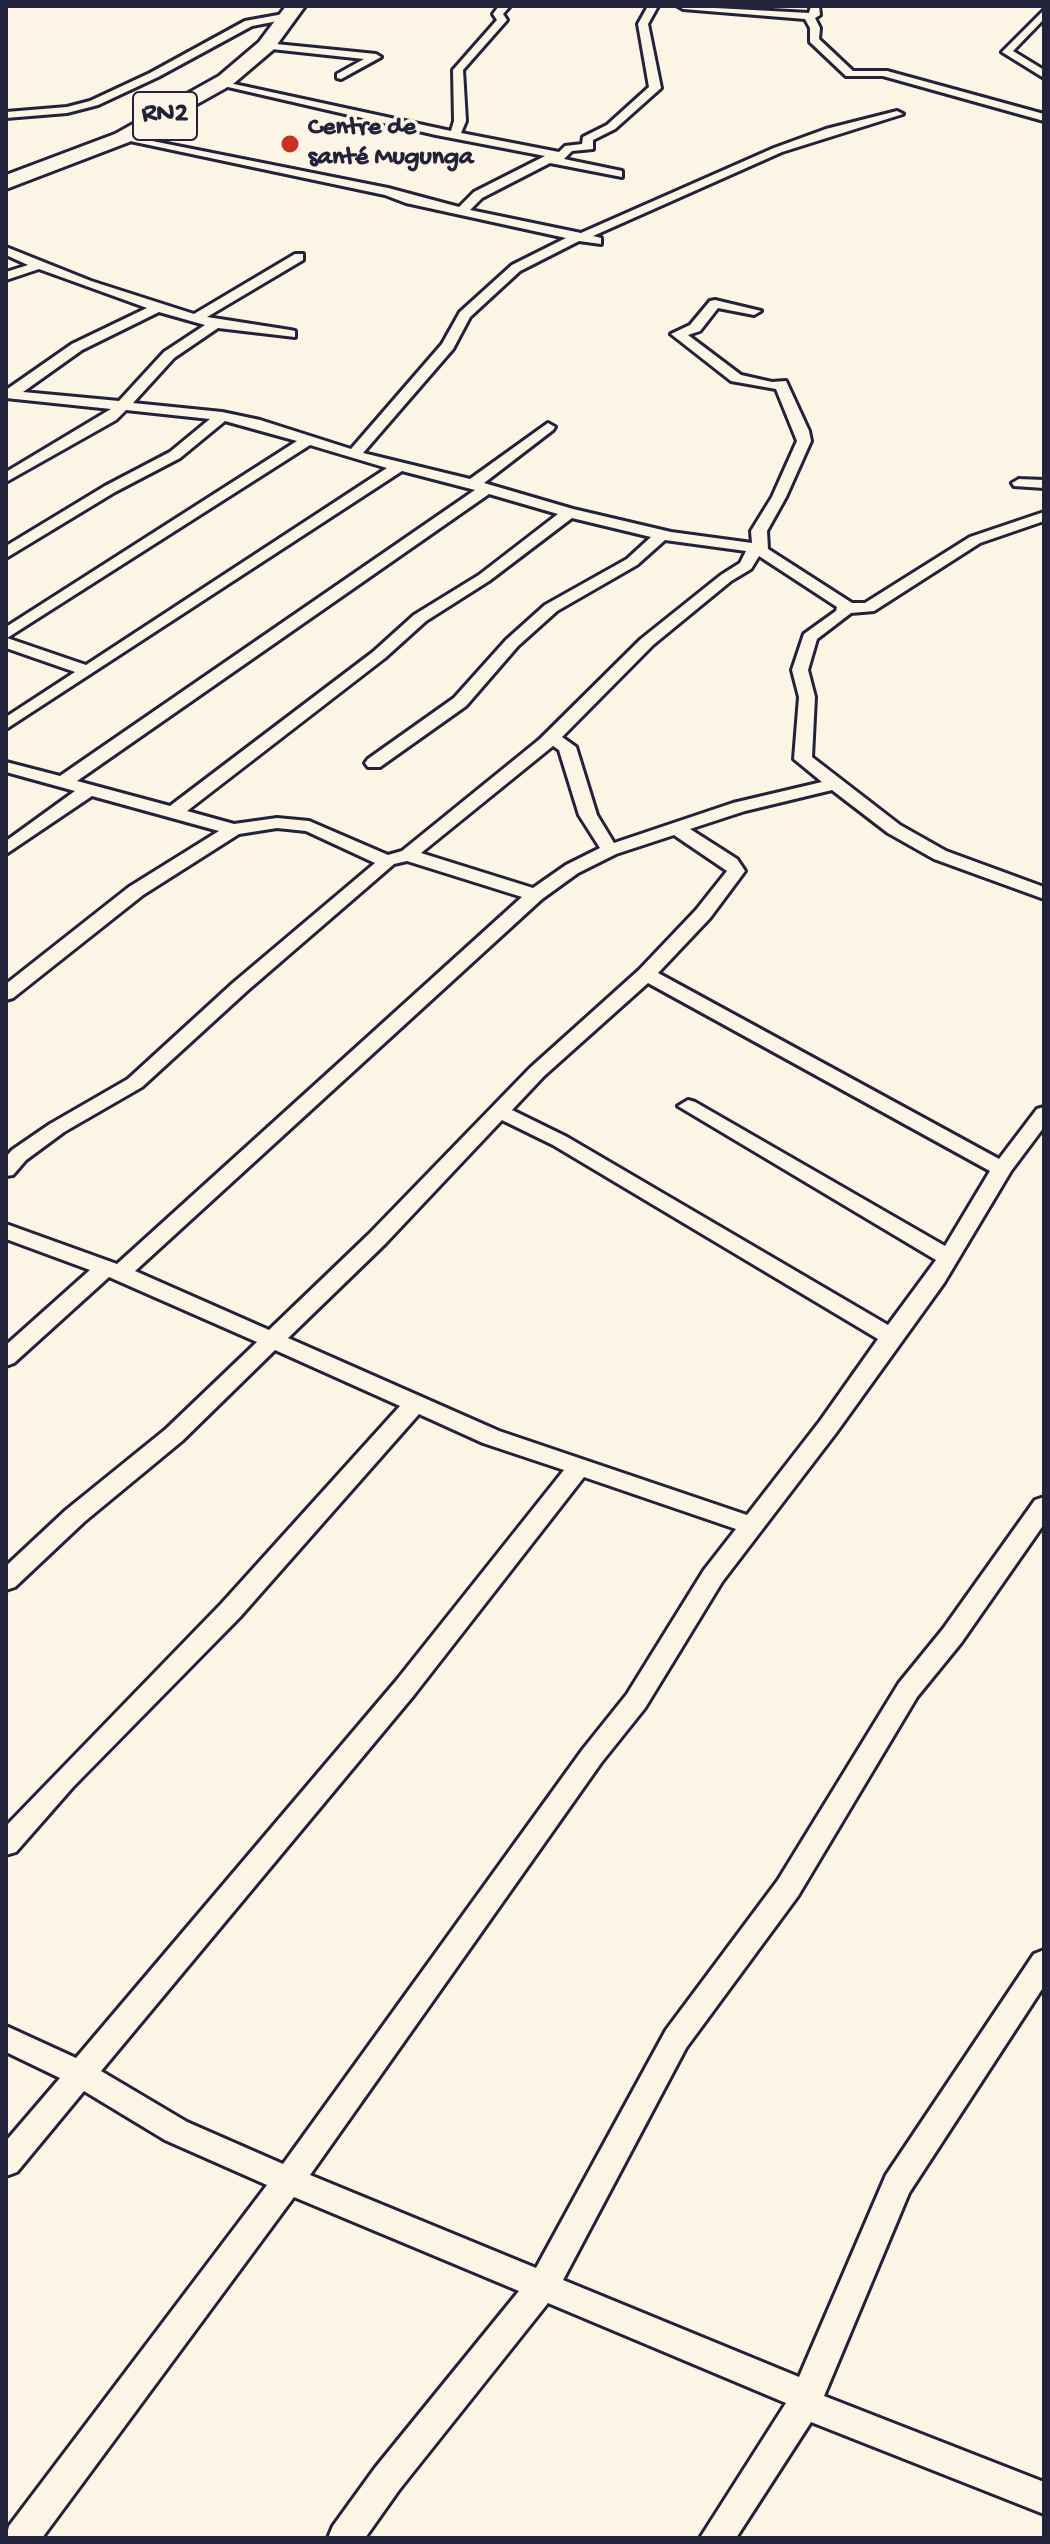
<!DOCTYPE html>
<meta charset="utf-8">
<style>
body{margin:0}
#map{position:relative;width:1050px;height:2544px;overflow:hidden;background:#fcf5e5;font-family:"Gochi Hand",sans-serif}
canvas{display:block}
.frame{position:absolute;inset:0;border:8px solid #22223b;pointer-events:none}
</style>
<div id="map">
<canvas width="1050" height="2544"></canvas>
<div class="frame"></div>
</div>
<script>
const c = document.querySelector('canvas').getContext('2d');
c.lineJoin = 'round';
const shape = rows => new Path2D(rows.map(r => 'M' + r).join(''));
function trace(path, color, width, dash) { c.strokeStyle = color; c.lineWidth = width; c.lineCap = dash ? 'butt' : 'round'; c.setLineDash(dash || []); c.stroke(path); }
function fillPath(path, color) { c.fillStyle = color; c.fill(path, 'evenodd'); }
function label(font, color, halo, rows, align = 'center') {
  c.font = font + ' "Gochi Hand",sans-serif'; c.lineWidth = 7; c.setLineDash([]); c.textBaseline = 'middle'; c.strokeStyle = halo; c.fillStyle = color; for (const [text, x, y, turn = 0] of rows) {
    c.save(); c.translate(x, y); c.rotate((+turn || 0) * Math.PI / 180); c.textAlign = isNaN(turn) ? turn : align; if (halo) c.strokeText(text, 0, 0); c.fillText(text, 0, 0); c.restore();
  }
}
const street = shape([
 [499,6,510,6,503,14,507,20,463,70,466,121,461,133,559,152,565,146,582,144,583,137,607,125,649,87,638,24,648,6,658,6,648,24,661,88,615,129,593,140,593,149,572,151,564,159,622,171,622,177,550,163,482,198,470,210,581,233,774,148,826,129,897,111,903,114,782,152,593,236,601,238,601,244,579,241,520,271,470,317,453,349,363,453,470,479,548,423,555,427,553,430,484,483,573,509,671,532,752,543,751,531,772,497,797,441,776,389,731,381,671,334,690,325,710,301,715,300,761,311,754,315,718,308,700,331,688,335,741,375,772,382,786,381,809,431,811,441,786,497,767,531,768,549,852,603,865,603,970,537,1044,512,1044,521,980,543,874,611,851,613,817,639,808,670,815,697,812,757,900,825,946,851,1044,887,1044,899,934,859,888,833,832,790,745,811,690,829,737,859,745,871,710,918,658,973,999,1159,1037,1109,1044,1107,1044,1127,1011,1171,944,1283,836,1433,722,1582,645,1708,601,1763,310,2175,536,2268,666,2030,778,1880,899,1683,943,1629,1035,1500,1044,1497,1044,1524,961,1643,917,1697,798,1896,686,2048,563,2280,799,2377,886,2175,1034,1954,1044,1950,1044,1986,909,2193,824,2396,1044,2482,1044,2514,811,2422,736,2538,700,2538,786,2403,548,2303,399,2490,365,2538,328,2538,333,2526,375,2468,519,2291,294,2197,42,2538,6,2538,9,2526,267,2185,165,2140,84,2091,17,2172,6,2176,6,2141,60,2078,6,2052,6,2026,76,2058,396,1681,564,1470,483,1443,419,1414,240,1617,73,1787,16,1852,6,1855,6,1826,222,1603,400,1406,275,1350,182,1441,84,1522,15,1587,6,1590,6,1566,66,1510,166,1429,257,1342,109,1277,14,1363,6,1366,6,1345,90,1270,6,1239,6,1224,117,1264,522,897,407,861,394,864,247,991,142,1087,64,1132,26,1160,13,1175,6,1176,6,1157,12,1150,50,1124,128,1079,233,983,375,863,306,831,277,828,239,834,143,895,13,998,6,1000,6,984,129,887,219,831,92,796,6,854,6,841,75,791,6,772,6,762,60,776,475,490,402,471,6,729,6,717,75,672,6,648,6,627,297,441,225,421,180,458,115,492,6,558,6,546,105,486,170,452,210,419,126,410,116,420,6,482,6,472,111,409,6,398,6,390,72,344,147,308,39,269,6,280,6,272,28,265,6,255,6,247,91,281,194,314,295,254,303,254,303,260,207,317,290,330,295,331,295,337,218,328,174,358,133,403,222,412,260,420,351,449,442,344,460,312,512,265,566,238,406,203,385,195,116,138,122,135,388,188,459,207,474,192,545,156,436,135,215,84,220,81,451,131,454,121,453,70,497,20,493,14,499,6],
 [159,312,205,325,164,352,119,401,23,392,82,350,159,312],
 [310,445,387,468,86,665,7,638,310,445],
 [489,494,558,514,479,575,414,615,373,652,170,806,77,781,489,494],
 [572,518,651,537,627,559,545,605,506,640,454,698,368,759,365,763,368,767,380,767,466,706,518,646,557,611,637,565,665,540,746,551,740,563,721,575,641,639,540,739,402,851,388,855,309,821,277,818,234,824,187,811,385,658,426,621,489,581,572,518],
 [759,556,837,607,836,611,804,634,792,670,799,697,794,759,822,782,733,803,614,843,597,815,576,747,562,737,653,645,731,581,751,569,759,556],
 [553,746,559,750,579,815,600,848,566,865,533,888,421,853,553,746],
 [674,835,727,871,696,910,639,970,530,1068,369,1234,269,1330,135,1271,542,899,578,873,616,854,674,835],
 [648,983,990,1171,945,1246,695,1102,688,1100,678,1106,936,1260,888,1325,567,1137,512,1110,544,1076,648,983],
 [502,1120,553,1145,878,1339,820,1421,747,1515,499,1431,288,1338,385,1244,502,1120],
 [584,1477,736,1529,704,1570,627,1694,583,1749,283,2164,187,2122,101,2071,414,1695,584,1477],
 [678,6,809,13,811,6,819,6,820,15,815,18,820,28,819,39,853,71,887,71,1044,114,1044,121,883,76,846,76,810,42,810,28,805,19,683,9,678,6],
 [1044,10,1044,19,1013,51,1044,70,1044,78,1002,52,1044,10],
 [289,13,294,16,293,18,252,26,158,77,98,105,67,113,6,118,6,112,67,107,90,101,150,73,245,21,289,13],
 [266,43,376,54,381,57,341,79,337,78,337,74,364,59,262,48,261,46,266,43],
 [1019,479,1044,480,1044,488,1014,486,1012,483,1019,479]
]);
const highway = shape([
 [286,6,305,6,273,50,233,84,129,142,6,189,6,175,115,134,219,76,259,42,286,6]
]);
const markers = [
 [290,144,10,"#c8321e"]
];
const farPoinames = [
 ["Centre de",308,129],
 ["santé Mugunga",308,159]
];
const shields = [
 [165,116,64]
];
const shieldNames = [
 ["RN2",165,116]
];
trace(street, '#22223b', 6);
trace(highway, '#22223b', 6);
fillPath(street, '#fcf5e5');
fillPath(highway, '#fcf5e5');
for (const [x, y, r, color] of markers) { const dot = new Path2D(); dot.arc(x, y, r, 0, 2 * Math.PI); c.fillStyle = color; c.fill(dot); trace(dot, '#fcf5e5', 3); }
label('bold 26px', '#22223b', '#fcf5e5', farPoinames, 'left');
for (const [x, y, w] of shields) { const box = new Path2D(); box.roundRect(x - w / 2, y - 24, w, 48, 6); c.fillStyle = '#fcf5e5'; c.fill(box); trace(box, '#22223b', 2); }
label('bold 28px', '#22223b', null, shieldNames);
</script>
